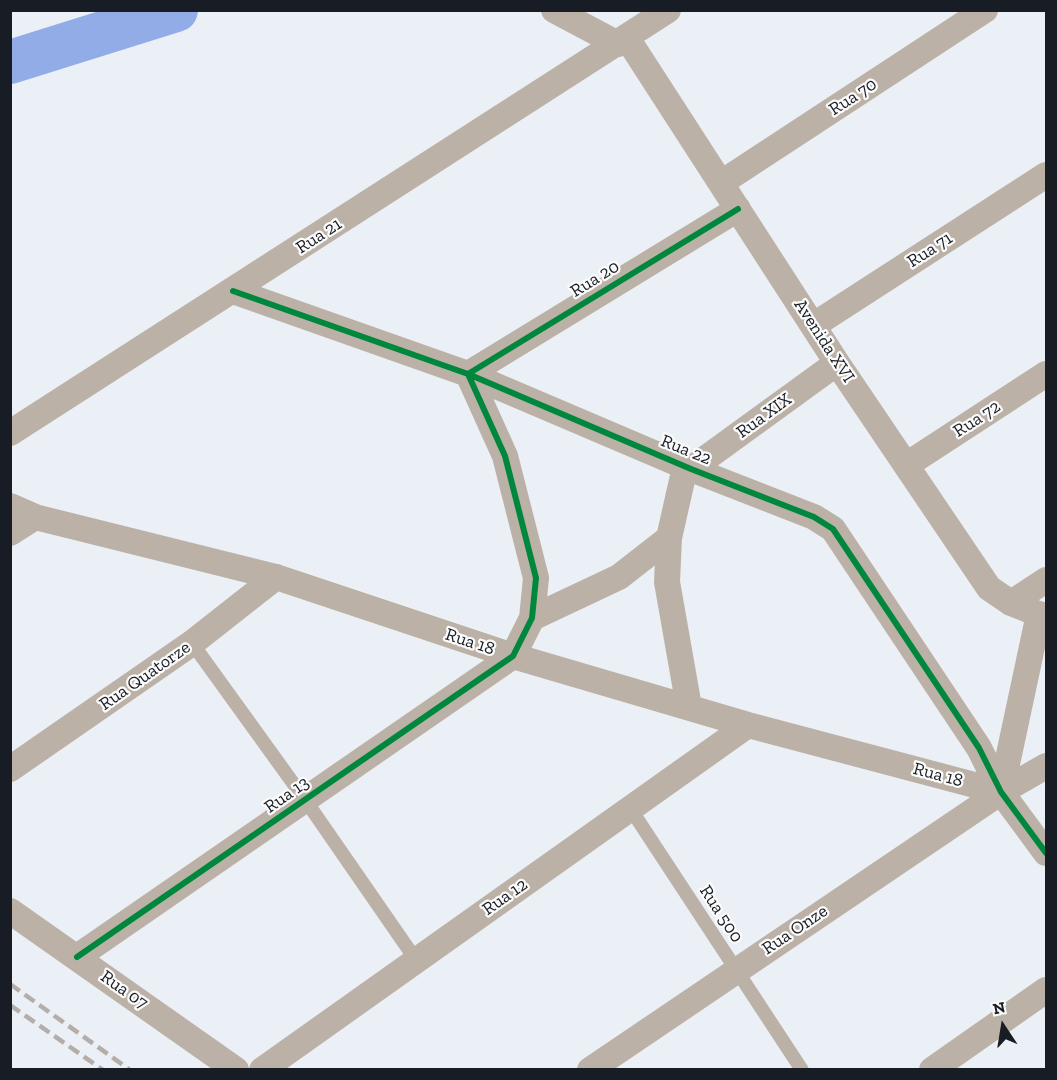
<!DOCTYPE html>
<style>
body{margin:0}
#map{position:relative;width:1057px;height:1080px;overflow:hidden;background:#ebeff6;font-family:"Zilla Slab",serif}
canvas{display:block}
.frame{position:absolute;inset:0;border:12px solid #181c24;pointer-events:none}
.north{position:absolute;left:973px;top:996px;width:60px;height:60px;-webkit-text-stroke:4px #fbfbfb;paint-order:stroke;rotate:348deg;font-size:16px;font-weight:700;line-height:24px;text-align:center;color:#181c24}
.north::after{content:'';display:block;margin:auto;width:21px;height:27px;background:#181c24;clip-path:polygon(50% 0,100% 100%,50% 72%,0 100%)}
</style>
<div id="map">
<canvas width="1057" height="1080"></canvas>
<div class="frame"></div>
<div class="north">N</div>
</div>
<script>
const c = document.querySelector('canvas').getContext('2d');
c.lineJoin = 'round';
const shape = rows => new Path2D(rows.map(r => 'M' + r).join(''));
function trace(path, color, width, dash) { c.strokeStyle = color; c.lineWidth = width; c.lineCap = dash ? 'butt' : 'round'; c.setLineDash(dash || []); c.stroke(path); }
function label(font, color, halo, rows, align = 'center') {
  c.font = font + ' "Zilla Slab",serif'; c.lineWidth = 4.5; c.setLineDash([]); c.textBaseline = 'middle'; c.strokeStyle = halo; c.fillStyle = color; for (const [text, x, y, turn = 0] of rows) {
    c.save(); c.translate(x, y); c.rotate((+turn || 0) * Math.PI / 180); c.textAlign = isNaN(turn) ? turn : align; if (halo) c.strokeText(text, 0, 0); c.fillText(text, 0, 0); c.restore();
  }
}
const river = shape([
 [10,62,176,10]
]);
const lane = shape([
 [192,643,306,801,416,960],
 [630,808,802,1070]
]);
const street = shape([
 [554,10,618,44],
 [627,38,837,363,989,588,1011,603,1046,617],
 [721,183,985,10],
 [233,291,468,374,691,469,814,517,833,529,979,748,1001,792,1046,853],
 [814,325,1046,175],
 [10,433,668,10],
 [908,464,1046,374],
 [685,467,669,538,667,582,689,707],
 [691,469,837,363],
 [10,506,35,517,276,577,513,656,748,725,1001,792],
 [10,533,35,517],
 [1011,603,1046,580],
 [532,618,619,577,669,538],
 [10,769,192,643,276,577],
 [1001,792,1039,614],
 [10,911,236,1070],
 [77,957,513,656,532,618,536,578,505,456,468,374,738,209],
 [262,1070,748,725],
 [590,1070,1001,792,1046,766],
 [932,1070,1046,990]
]);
const rail = shape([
 [10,984,130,1070],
 [10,1005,103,1070]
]);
const cycleway = shape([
 [233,291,468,374,691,469,814,517,833,529,979,748,1001,792,1046,853],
 [77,957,513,656,532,618,536,578,505,456,468,374,738,209]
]);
const streetNames = [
 ["Rua 70",853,97,-33],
 ["Rua 21",319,236,-33],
 ["Rua 71",930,250,-33],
 ["Rua 20",595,279,-32],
 ["Avenida XVI",824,341,57],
 ["Rua XIX",764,416,-36],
 ["Rua 72",977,419,-33],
 ["Rua 22",686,450,22],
 ["Rua 18",470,642,18],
 ["Rua Quatorze",145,676,-35],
 ["Rua 18",938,775,15],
 ["Rua 13",287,795,-35],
 ["Rua 12",505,897,-35],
 ["Rua 500",721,914,57],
 ["Rua Onze",795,930,-34],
 ["Rua 07",124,990,35]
];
trace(river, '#91ace7', 44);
trace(lane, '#bbb1a6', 14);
trace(street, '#bbb1a6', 26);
trace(rail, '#b4aeaa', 4.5, [12, 6]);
trace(cycleway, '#00873e', 6);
label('18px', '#181c24', '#fbfbfb', streetNames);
</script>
